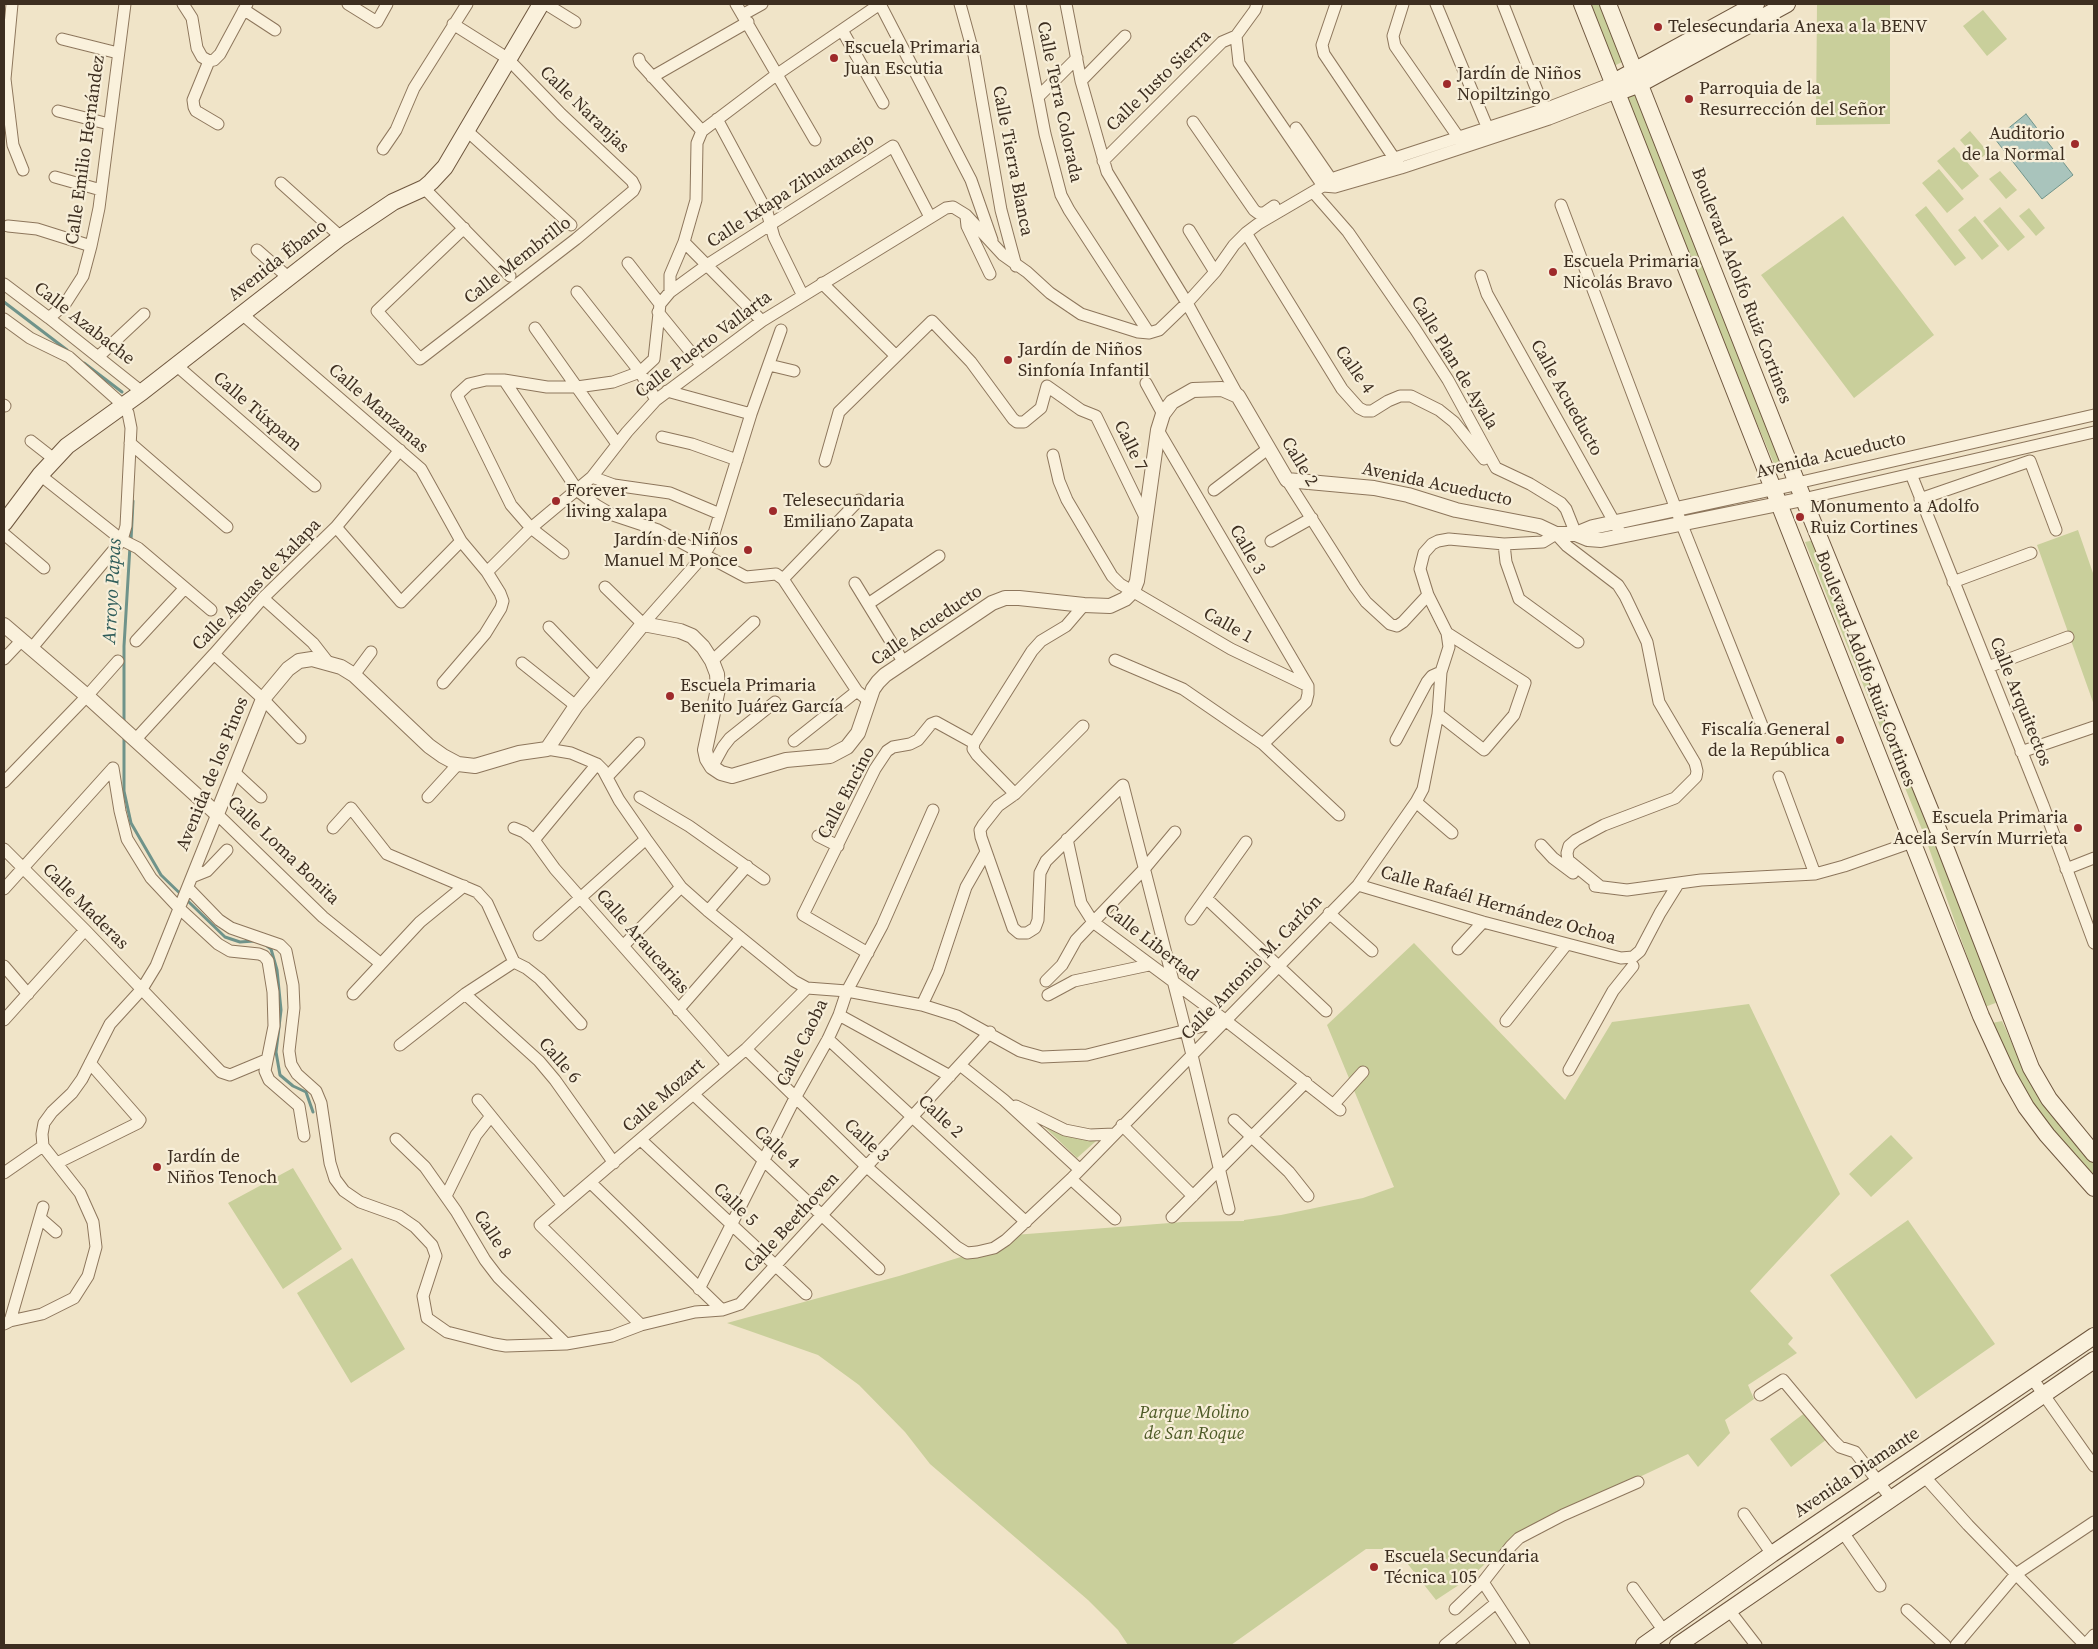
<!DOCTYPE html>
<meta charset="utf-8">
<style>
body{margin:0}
#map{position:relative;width:2098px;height:1649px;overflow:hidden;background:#f0e4c8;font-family:"Source Serif 4",serif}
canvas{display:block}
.frame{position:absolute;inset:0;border:5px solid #3d2e20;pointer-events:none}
</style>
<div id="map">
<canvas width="2098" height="1649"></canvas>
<div class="frame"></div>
</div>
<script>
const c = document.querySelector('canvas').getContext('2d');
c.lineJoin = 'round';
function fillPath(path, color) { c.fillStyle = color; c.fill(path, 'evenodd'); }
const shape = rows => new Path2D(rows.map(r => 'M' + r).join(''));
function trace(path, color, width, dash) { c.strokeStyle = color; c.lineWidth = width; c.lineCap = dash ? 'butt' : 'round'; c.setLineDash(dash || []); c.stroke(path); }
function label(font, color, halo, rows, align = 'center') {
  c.font = font + ' "Source Serif 4",serif'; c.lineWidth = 4.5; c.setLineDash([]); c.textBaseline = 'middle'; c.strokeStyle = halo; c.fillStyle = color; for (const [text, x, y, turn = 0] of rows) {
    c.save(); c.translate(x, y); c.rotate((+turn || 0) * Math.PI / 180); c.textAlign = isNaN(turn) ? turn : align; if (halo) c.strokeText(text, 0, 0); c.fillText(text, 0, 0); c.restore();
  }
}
const green = shape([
 [1589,4,1604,4,1626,60,1614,66],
 [1817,4,1890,4,1890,124,1816,125],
 [1983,10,2007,39,1987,56,1963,26],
 [1636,89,1791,468,1777,471,1704,298,1625,94],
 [1970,131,1988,152,1978,161,1960,140],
 [1954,147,1979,176,1962,190,1937,161],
 [1939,169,1964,199,1947,213,1922,183],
 [2000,171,2017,190,2006,199,1989,179],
 [1926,206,1966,258,1955,266,1915,215],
 [2000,207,2025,237,2008,251,1983,221],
 [2029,208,2045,228,2036,236,2019,216],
 [1843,216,1934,335,1854,398,1761,275],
 [1975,216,1999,246,1982,260,1958,230],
 [2078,530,2094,576,2094,705,2037,545],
 [1815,540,1998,1002,1985,1007,1925,837,1805,542],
 [1414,943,1565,1100,1612,1022,1749,1004,1840,1194,1750,1291,1793,1338,1788,1344,1797,1353,1748,1385,1754,1399,1725,1420,1730,1433,1698,1467,1688,1454,1515,1536,1471,1577,1436,1600,1396,1549,1366,1549,1231,1645,1128,1645,1118,1630,1088,1600,930,1464,905,1432,859,1385,818,1355,727,1323,899,1276,974,1253,1014,1235,1183,1222,1244,1221,1244,1220,1281,1215,1363,1198,1394,1187,1327,1025],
 [2002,1021,2027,1077,2062,1126,2094,1163,2094,1181,2051,1133,2016,1080,1992,1023],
 [1028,1111,1063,1129,1104,1134,1077,1158],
 [1891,1135,1913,1158,1871,1197,1849,1174],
 [293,1168,342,1249,283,1289,228,1203],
 [1908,1220,1995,1344,1916,1399,1830,1275],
 [352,1258,405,1349,351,1383,297,1293],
 [1806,1412,1827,1439,1791,1467,1770,1439]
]);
const water = shape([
 [2026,114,2073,175,2042,199,1995,139,2026,114]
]);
const stream = shape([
 [4,302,67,350],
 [84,363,122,392],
 [131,540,133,501],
 [124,722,124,646,130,546],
 [124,739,124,791,131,823,161,875,225,937,240,942,254,941],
 [267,946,271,949,277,970,281,1010,276,1052,280,1075,293,1086,306,1092,313,1112]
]);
const minor = shape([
 [12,4,5,79,13,145,23,170],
 [183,4,192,18,197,48,202,57,209,61],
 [348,4,377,22,387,4],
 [546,4,575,22],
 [736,4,815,140],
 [880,4,971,180,992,240],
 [960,4,974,55,1001,210,1016,266],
 [1020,4,1045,134,1061,195,1069,210,1149,333],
 [1066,4,1081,81,1107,172,1187,303,1238,396],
 [1336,4,1322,45,1324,54,1398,164],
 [1403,4,1393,36,1395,46,1463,144],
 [1436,4,1488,129],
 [1503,4,1547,116],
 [243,11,249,13,275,30],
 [744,14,762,4],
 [453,24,507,58,561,114,632,181,635,187,633,191,576,239,420,359,377,311,464,228],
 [842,30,883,103],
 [1236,36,1239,63,1323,186],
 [62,39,118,53],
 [639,59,640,63,702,131],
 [209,61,193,100,194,107,196,111,218,124],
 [209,61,214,60,220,54,247,4],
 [652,77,748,22],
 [1081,81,1125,36],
 [1038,97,1077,58],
 [58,111,109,124],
 [717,119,767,212,774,237,802,294],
 [1193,122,1254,210,1258,213,1264,213,1274,206],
 [1296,128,1331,179],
 [465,129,571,225],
 [383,149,396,130,414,88,467,4],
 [1103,161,1222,42,1236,36,1255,10,1257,4],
 [55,177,101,190],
 [281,183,341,237],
 [1323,186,1335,187,1401,168,1549,119,1616,93],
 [424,188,510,276],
 [1313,192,1348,232,1415,329,1448,380,1496,468,1530,484,1561,503,1566,509,1576,534],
 [1561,205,1682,525,1763,728],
 [966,217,967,226,990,274],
 [8,226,37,229,91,246],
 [1189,230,1215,272],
 [1246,233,1342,389,1359,408,1365,411,1372,411,1388,401,1400,396,1411,396,1439,410,1454,422,1484,459],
 [684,242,762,321],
 [257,250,289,278],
 [628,263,660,304],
 [1481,276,1487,294,1622,536],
 [822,283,896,356],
 [4,284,49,318,142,392],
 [577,292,640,372,656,400],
 [670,292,670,275,684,242,696,200,697,143,702,131,776,75,880,4],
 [658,312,702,366],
 [242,314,421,469,461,541,487,572,500,593,503,601,501,608,485,634,443,683],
 [49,318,65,304,83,276,91,246,99,208,125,4],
 [4,319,30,338,69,357,123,405,128,413,131,428,126,526,122,540,31,649],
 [535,328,617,444],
 [98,357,144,314],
 [176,365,315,486],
 [769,365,794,371],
 [504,380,578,491,596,505,613,515,658,530,746,577,776,574,783,579,857,691,869,701],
 [1146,383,1163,414],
 [667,391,751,414],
 [4,405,5,406],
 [1158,430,1308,686,1308,694,1306,702,1263,744],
 [662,437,692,444,737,460],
 [31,441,54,459],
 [130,443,227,527],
 [1053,455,1059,481,1067,500,1112,576,1120,584,1231,649,1308,686],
 [825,461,839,412,932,321,971,362,1013,419,1017,422,1024,422,1041,408,1047,386,1081,410,1096,416,1145,517],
 [1911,474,2043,805,2094,943],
 [40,475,122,540,138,548,211,610],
 [592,477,614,485,670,493,720,514],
 [1287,480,1355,587,1366,602,1390,624,1397,626,1403,622,1428,595],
 [1797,483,2094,415],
 [1214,490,1269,448],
 [1803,499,2094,432],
 [1920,499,2030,461,2056,530],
 [336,527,401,602,461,541],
 [4,534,44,568],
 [1271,541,1312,518],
 [1504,544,1506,562,1519,599,1578,642],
 [563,553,531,528,511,505,457,395,469,384,486,380,504,380,547,387,577,387,613,382,640,372,654,359,660,304,670,292,707,265,893,146,930,217],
 [487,572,531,528,592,477,627,432,656,400,762,321,946,208,953,207,966,215,1003,255,1027,272,1050,293,1081,314,1138,332,1149,333,1159,330,1187,303,1215,272,1234,245,1246,233,1258,224,1323,186,1331,179,1545,109,1612,83],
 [783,579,859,500],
 [1953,582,2031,553],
 [855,583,904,663],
 [605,587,643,624,704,555,711,543,751,414,781,330],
 [263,598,313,643,327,661],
 [868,604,939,556],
 [549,627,598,678],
 [136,641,184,589],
 [214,654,263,699,300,738],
 [4,659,21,641],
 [1115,660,1183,689,1263,744,1339,815],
 [712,661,754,622],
 [522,663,576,706],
 [1988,667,2068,637],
 [354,675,371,652],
 [1438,714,1484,750,1514,715,1525,683,1447,633],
 [1083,726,1015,794,998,806,983,825,980,830,981,837,1013,928,1019,933,1027,933,1035,928,1038,920,1040,873,1046,861,1123,785,1192,1055,1229,1209],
 [135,740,214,654,263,598,336,527,400,450],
 [1396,740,1427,682,1432,676,1441,672],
 [794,741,857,691],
 [547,749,571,753,597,764,603,770,619,800,646,839,681,887,708,911,794,981,807,988,847,991,922,1005,957,1016,1020,1051,1042,1057,1087,1055,1223,1021],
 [2021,752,2094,727],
 [712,767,723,747,730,738,775,702],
 [113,768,120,811,127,839,151,878,180,909,218,944,230,951,259,954,264,956,268,961,273,992,274,1026,265,1071,269,1080,299,1106,304,1136],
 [234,772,261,797],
 [607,777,639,743],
 [1779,777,1815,874],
 [4,782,87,696,118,661],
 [1015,794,977,755,973,749,974,743,1032,651,1041,641,1066,626,1084,605],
 [428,797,458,764],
 [640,797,689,826,764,879],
 [1416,802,1452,833],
 [333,828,351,808,387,854,477,892,487,903,514,962,526,968,540,979,581,1024],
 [514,828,524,832,534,840,555,869,727,1064],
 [818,836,838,846],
 [1067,839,1081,903,1093,922,1225,1020,1340,1110],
 [534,840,597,764],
 [1541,845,1553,858,1573,873],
 [4,849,85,930,221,1072,230,1075,266,1060],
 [2066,869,2094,858],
 [192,877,207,871,227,850],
 [1358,885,1483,922,1621,958,1633,957,1640,951,1660,913,1678,884],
 [1595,886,1627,890,1701,880,1815,874,1844,866,1912,842],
 [188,888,219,920,231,928,280,945,286,951,293,985,294,1008,289,1051,291,1064,297,1074,316,1091,321,1103,330,1163,335,1179,344,1191,360,1202,399,1216,415,1227,432,1245,436,1256,423,1296,427,1318,447,1332,494,1344,506,1346,566,1344,612,1336,641,1325,695,1312,722,1310,740,1304,990,1032],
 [4,889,113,768],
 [1206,898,1326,1011],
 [708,911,747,866],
 [1329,913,1372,951],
 [1191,919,1246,842],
 [539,935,646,839],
 [623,946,681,887],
 [1458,949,1483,922],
 [868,953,803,915,875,769,887,751,893,747,910,744,918,740,931,724,936,722,974,743],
 [4,966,28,994],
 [1046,981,1062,965,1076,940,1145,868,1175,832],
 [353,994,420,922,464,886],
 [465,994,539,1061,555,1080,614,1163],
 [1048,995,1074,981,1149,965],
 [922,1005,938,971,966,887,986,852],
 [678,1010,741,938],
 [839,1015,950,1076],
 [4,1020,85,930],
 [1506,1021,1566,945],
 [828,1039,1026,1222],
 [400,1045,465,994,514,962],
 [746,1049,867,1167,957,1247,967,1253,977,1252,994,1248,1006,1240,1071,1179,1358,885,1416,802,1423,789,1438,714,1441,672,1449,647,1447,633,1428,595,1420,569,1424,553,1432,544,1438,541,1449,539,1504,544,1543,542,1556,534,1567,546,1618,585,1625,596,1647,642,1659,702,1695,763,1697,771,1696,777,1675,798,1604,825,1576,840,1569,846,1567,853,1568,860,1601,887],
 [960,1065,1004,1100,1079,1169],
 [1569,1070,1613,991,1633,966],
 [693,1094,879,1269],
 [478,1100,563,1205],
 [1334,1104,1363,1072],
 [1016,1106,1065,1130,1090,1135,1114,1134],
 [1234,1120,1289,1172,1308,1196],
 [1122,1125,1193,1196],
 [396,1139,425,1167,456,1211,485,1260,498,1277,566,1344],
 [641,1140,806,1294],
 [43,1146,42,1134,44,1123,52,1112,72,1093,82,1079,110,1024,142,989,156,966,217,814,323,917,380,963],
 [57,1163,138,1123,140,1120,90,1063],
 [4,1173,43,1146],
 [1071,1179,1115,1219],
 [591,1183,722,1310],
 [446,1196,476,1135,491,1116],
 [1172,1217,1306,1082],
 [40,1218,56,1232],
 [699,1289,795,1098,828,1039,839,1015,847,991,882,926,933,810],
 [10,1321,43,1207],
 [4,1324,10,1321,42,1314,74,1298,88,1276,96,1247,93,1222,80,1193,43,1146],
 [641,1325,540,1225,746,1049,807,988],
 [2032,1378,2094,1466],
 [1760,1395,1783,1380,1834,1441,1840,1447,1855,1452,1891,1498],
 [1924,1476,1968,1525,2085,1645],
 [1744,1514,1772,1554],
 [1842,1531,1880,1586],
 [1483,1582,1524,1645],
 [1633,1588,1664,1631],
 [1455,1609,1483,1582,1511,1546,1519,1538,1563,1515,1638,1482],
 [1729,1610,1756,1645],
 [1907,1610,1945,1645],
 [1445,1645,1496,1603],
 [1956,1645,2016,1574,2094,1522],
 [2085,1645,2094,1635]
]);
const tertiary = shape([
 [1576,534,1588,539,1601,540,1803,499],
 [4,625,87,696,217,814,263,699,288,669,299,661,312,659,341,667,354,675,429,746,443,756,458,764,475,766,519,753,547,749,576,706,643,624,680,631,692,636,703,647,712,661,717,674,718,689,705,750,707,759,712,767,721,773,732,776,786,760,830,756,847,747,858,733,873,689,878,682,885,675,992,603,1005,598,1019,598,1084,605,1110,606,1125,599,1133,591,1137,581,1158,430,1163,414,1172,402,1193,390,1222,389,1238,396,1287,480,1374,488,1408,495,1456,510,1539,526,1556,534,1576,534,1593,527,1797,483]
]);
const secondary = shape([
 [1582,4,1981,1016,2009,1077,2026,1107,2047,1135,2094,1188],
 [1608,4,1797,483,1944,844,2031,1068,2049,1099,2094,1154],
 [1612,83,1756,4],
 [1616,93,1640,84,1787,4],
 [4,523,40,475,67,446,142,392,341,237,393,202,424,188,431,182,445,167,541,4],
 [1644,1645,1772,1554,2094,1336],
 [1678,1645,2094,1360]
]);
const markers = [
 [1658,27,5,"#9e2a2b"],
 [834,58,5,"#9e2a2b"],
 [1447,84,5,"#9e2a2b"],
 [1689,99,5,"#9e2a2b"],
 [2075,144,5,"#9e2a2b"],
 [1553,272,5,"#9e2a2b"],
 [1008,360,5,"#9e2a2b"],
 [556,501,5,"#9e2a2b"],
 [773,511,5,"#9e2a2b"],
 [1800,517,5,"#9e2a2b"],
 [748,550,5,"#9e2a2b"],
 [670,696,5,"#9e2a2b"],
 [1840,740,5,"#9e2a2b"],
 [2078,828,5,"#9e2a2b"],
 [157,1167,5,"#9e2a2b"],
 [1374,1567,5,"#9e2a2b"]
];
const poiNames = [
 ["Telesecundaria Anexa a la BENV",1668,27],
 ["Escuela Primaria",844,48],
 ["Juan Escutia",844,69],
 ["Jardín de Niños",1457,74],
 ["Nopiltzingo",1457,95],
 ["Parroquia de la",1699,89],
 ["Resurrección del Señor",1699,110],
 ["Auditorio",2065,134,"right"],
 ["de la Normal",2065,155,"right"],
 ["Escuela Primaria",1563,262],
 ["Nicolás Bravo",1563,283],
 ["Jardín de Niños",1018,350],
 ["Sinfonía Infantil",1018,371],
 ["Forever",566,491],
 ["living xalapa",566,512],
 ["Telesecundaria",783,501],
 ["Emiliano Zapata",783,522],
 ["Monumento a Adolfo",1810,507],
 ["Ruiz Cortines",1810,528],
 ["Jardín de Niños",738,540,"right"],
 ["Manuel M Ponce",738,561,"right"],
 ["Escuela Primaria",680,686],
 ["Benito Juárez García",680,707],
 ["Fiscalía General",1830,730,"right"],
 ["de la República",1830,751,"right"],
 ["Escuela Primaria",2068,818,"right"],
 ["Acela Servín Murrieta",2068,839,"right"],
 ["Jardín de",167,1157],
 ["Niños Tenoch",167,1178],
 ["Escuela Secundaria",1384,1557],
 ["Técnica 105",1384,1578]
];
const streetNames = [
 ["Calle Justo Sierra",1159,81,-44],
 ["Calle Terra Colorada",1059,102,78],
 ["Calle Naranjas",584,110,44],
 ["Calle Emilio Hernández",86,150,-82],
 ["Calle Tierra Blanca",1012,161,79],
 ["Calle Ixtapa Zihuatanejo",791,191,-33],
 ["Avenida Ébano",278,261,-38],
 ["Calle Membrillo",518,261,-38],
 ["Boulevard Adolfo Ruiz Cortines",1741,286,69],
 ["Calle Azabache",84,324,38],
 ["Calle Puerto Vallarta",704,345,-37],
 ["Calle Plan de Ayala",1454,363,59],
 ["Calle 4",1354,370,55],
 ["Calle Acueducto",1566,398,61],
 ["Calle Manzanas",378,409,41],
 ["Calle Túxpam",257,412,41],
 ["Calle 7",1130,446,64],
 ["Avenida Acueducto",1831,456,-13],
 ["Calle 2",1299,462,59],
 ["Avenida Acueducto",1437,485,12],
 ["Calle 3",1247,550,60],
 ["Calle Aguas de Xalapa",257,585,-46],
 ["Calle Acueducto",927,626,-34],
 ["Calle 1",1228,626,29],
 ["Boulevard Adolfo Ruiz Cortines",1865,669,69],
 ["Calle Arquitectos",2020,702,68],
 ["Avenida de los Pinos",213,774,-68],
 ["Calle Encino",847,793,-62],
 ["Calle Loma Bonita",283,851,44],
 ["Calle Rafaél Hernández Ochoa",1498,906,16],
 ["Calle Maderas",85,907,45],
 ["Calle Araucarias",642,942,49],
 ["Calle Libertad",1151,943,38],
 ["Calle Antonio M. Carlón",1252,968,-46],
 ["Calle Caoba",803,1043,-64],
 ["Calle 6",559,1061,49],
 ["Calle Mozart",664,1096,-41],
 ["Calle 2",940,1117,43],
 ["Calle 3",866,1141,43],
 ["Calle 4",776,1148,43],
 ["Calle 5",735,1205,44],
 ["Calle Beethoven",792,1223,-47],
 ["Calle 8",492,1235,57],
 ["Avenida Diamante",1857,1473,-34]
];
const parkNames = [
 ["Parque Molino",1194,1413],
 ["de San Roque",1194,1434]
];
const waterNames = [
 ["Arroyo Papas",113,591,-87]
];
fillPath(green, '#c9cf9b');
fillPath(water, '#a9c4bc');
trace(water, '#6f938a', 1);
trace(stream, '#6f938a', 3);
trace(minor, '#8d765c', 13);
trace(tertiary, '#8d765c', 16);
trace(secondary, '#6f573f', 18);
trace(minor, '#faf1dc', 11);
trace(tertiary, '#faf1dc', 14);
trace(secondary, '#faf1dc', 16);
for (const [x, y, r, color] of markers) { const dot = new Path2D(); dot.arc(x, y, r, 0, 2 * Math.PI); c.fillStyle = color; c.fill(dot); trace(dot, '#f7eed8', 2); }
label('18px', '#3d2e20', '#f7eed8', poiNames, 'left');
label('18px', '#3d2e20', '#f7eed8', streetNames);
label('italic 18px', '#4d5a26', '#f7eed8', parkNames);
label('italic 19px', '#2f5d5a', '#f7eed8', waterNames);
</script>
